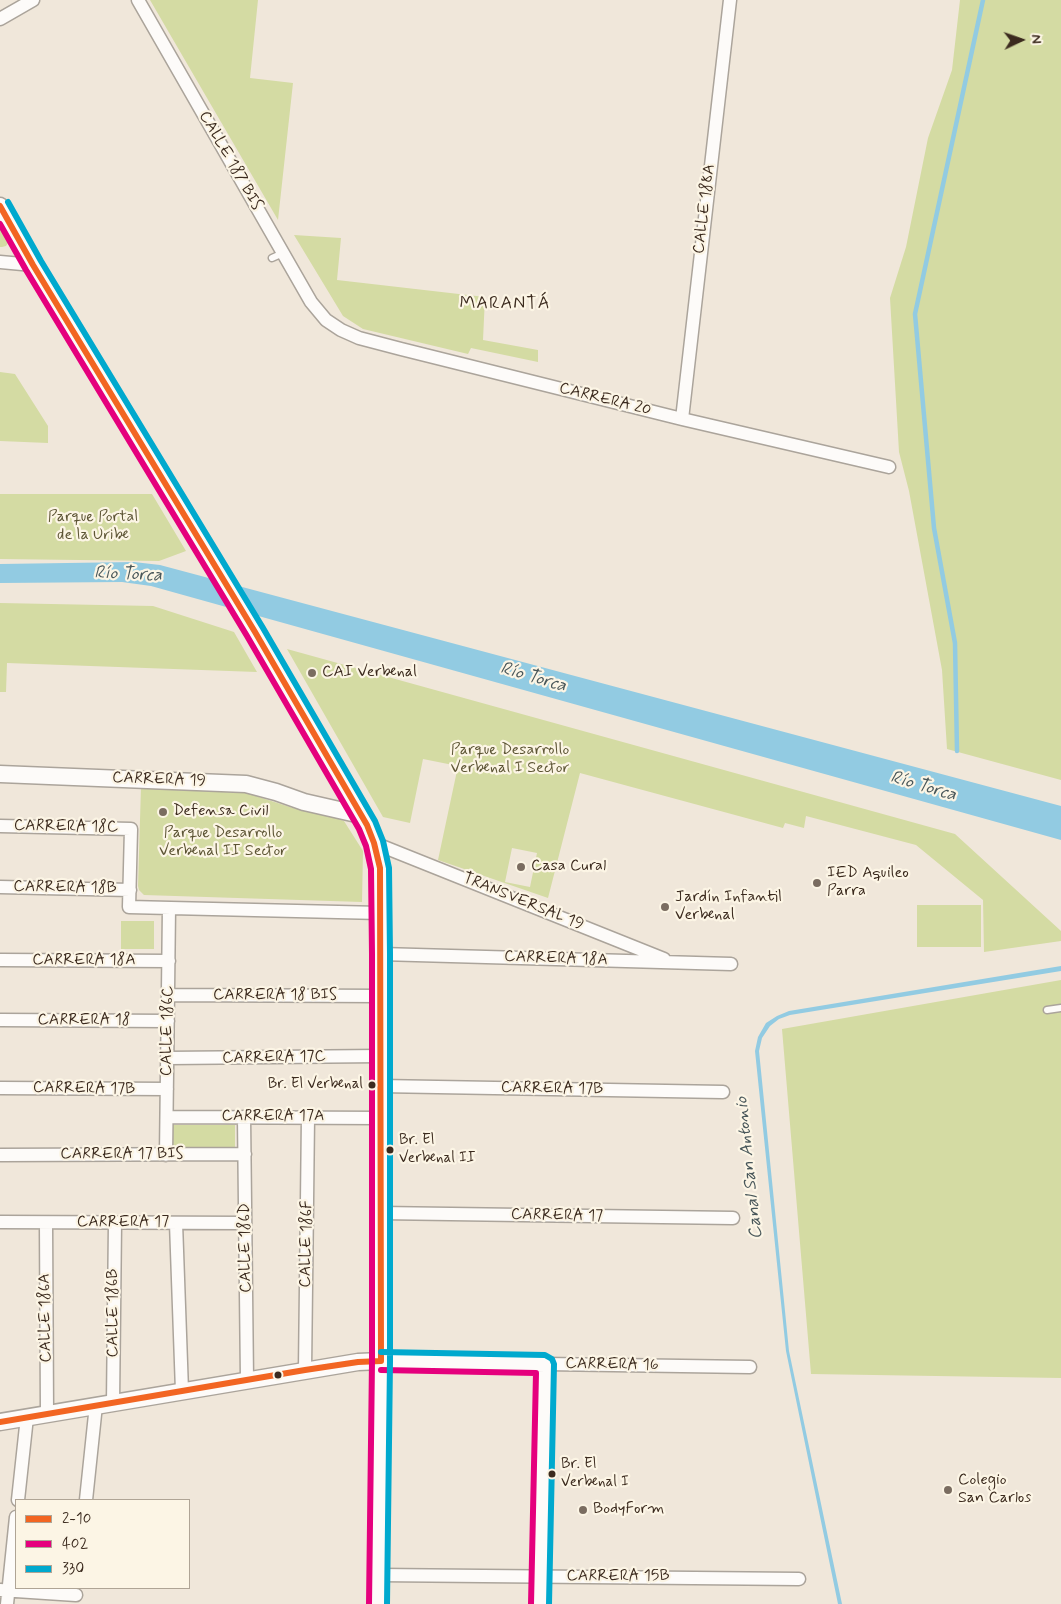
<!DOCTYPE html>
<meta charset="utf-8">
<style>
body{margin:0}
#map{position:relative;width:1061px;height:1604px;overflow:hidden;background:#f0e7da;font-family:Mynerve,sans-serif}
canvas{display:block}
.legend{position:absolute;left:15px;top:1499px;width:175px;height:90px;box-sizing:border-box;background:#fcf5e5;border:1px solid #afa495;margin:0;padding:6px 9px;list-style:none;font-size:15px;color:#3b2a1e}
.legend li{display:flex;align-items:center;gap:10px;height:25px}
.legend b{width:25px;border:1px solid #afa495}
.north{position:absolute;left:996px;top:15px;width:50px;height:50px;-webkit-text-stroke:4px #fcf5e5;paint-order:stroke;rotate:87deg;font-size:14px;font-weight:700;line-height:20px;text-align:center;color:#3b2a1e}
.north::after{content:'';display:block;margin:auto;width:18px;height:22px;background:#3b2a1e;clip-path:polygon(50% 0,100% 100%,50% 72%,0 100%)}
</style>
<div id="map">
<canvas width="1061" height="1604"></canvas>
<ul class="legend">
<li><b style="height:6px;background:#f26522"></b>2-10</li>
<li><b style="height:6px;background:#e5007d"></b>402</li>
<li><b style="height:6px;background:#00a9ce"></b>330</li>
</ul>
<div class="north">N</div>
</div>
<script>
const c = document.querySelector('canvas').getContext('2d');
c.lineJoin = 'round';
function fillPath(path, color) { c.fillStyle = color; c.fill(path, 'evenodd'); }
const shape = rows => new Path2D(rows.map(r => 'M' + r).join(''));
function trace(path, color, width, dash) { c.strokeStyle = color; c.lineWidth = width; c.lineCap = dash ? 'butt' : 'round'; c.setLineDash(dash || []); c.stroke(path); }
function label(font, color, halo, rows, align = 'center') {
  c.font = font + ' Mynerve,sans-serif'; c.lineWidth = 4.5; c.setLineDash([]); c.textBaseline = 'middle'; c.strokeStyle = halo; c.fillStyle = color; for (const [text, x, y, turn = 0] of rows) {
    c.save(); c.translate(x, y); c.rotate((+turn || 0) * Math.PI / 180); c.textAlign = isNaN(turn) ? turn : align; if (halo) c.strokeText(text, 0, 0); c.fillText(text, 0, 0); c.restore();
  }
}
const green = shape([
 [150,0,258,0,250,78,293,83,278,220],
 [960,0,1061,0,1061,780,947,749,942,670,909,491,899,452,890,298,906,247,928,138,952,70],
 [0,216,10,240,6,246,2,247,0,247],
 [294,235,341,238,337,280,485,297,483,340,538,350,538,362,471,348,468,354,363,329,343,316],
 [0,372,15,374,48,426,48,443,0,441],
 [0,494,152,494,186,551,159,561,0,559],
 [0,603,153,606,234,632,257,672,7,663,6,692,0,692],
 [287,649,955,834,1061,931,1061,941,984,952,983,900,916,845,806,816,804,828,785,823,783,828,580,773,548,898,438,860,458,766,423,759,410,823,383,817],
 [512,848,537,853,530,887,505,882],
 [141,787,234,789,293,808,333,817,344,821,363,851,362,902,144,895,139,890,138,886],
 [917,905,981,905,981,947,917,947],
 [121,921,154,921,154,949,121,949],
 [1061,980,1061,1378,811,1374,782,1029],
 [169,1125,235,1125,235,1148,169,1148]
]);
const water = shape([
 [134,562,160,565,1061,806,1061,840,151,586,122,582,0,583,0,564],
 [1061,966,1061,971,790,1015,779,1019,770,1026,762,1038,759,1051,789,1351,842,1604,838,1604,786,1351,755,1051,758,1037,766,1023,777,1016,789,1011]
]);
const stream = shape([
 [957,751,955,643,934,528,915,314,983,0]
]);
const service = shape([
 [272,258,283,253],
 [1047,1010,1061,1008]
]);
const minor = shape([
 [138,0,311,302,326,320,341,330,359,338,401,349,682,419,889,467],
 [0,19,33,0],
 [0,262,33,265],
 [682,419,730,0],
 [0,826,131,829,129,907,380,913],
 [374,843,664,959],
 [0,887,130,890],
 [381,954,731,964],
 [0,960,169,961],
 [168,995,381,996],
 [0,1020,168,1021],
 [168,1058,381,1056],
 [380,1086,723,1092],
 [0,1088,167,1089],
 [167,1117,380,1118],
 [244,1117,247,1380],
 [0,1155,245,1154],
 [166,1155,169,908],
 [380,1213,733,1218],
 [0,1222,245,1223],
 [46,1223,47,1414],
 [176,1223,182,1391],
 [545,1364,750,1367],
 [305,1370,308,1117],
 [113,1403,115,1223],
 [18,1500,27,1417],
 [86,1500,96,1405],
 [378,1575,799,1579],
 [0,1590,76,1595],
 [7,1604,16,1517]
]);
const tertiary = shape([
 [0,206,33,265,255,632,367,825,374,843,380,868,381,954,381,1361,378,1604],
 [0,774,246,784,276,792,304,802,361,815],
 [0,1422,358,1362,381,1361,545,1364,540,1604]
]);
const bus1 = shape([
 [0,206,33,265,255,632,367,825,374,843,380,868,381,1361],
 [0,1422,305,1370,358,1362,381,1361]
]);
const bus2 = shape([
 [0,224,26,270,247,636,359,829,366,846,371,869,372,954,372,1361,369,1604],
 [381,1370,536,1373,531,1604]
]);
const bus3 = shape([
 [8,202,41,261,263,628,375,821,383,841,389,868,390,954,390,1361,387,1604],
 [381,1352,545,1355,552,1359,554,1364,549,1604]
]);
const markers = [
 [312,673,5,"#7a6c60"],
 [163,812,5,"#7a6c60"],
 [521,867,5,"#7a6c60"],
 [817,883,5,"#7a6c60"],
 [665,907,5,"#7a6c60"],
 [372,1085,4.5,"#3b2a1e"],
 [390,1150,4.5,"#3b2a1e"],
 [278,1375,4.5,"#3b2a1e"],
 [552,1474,4.5,"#3b2a1e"],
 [948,1490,5,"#7a6c60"],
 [583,1510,5,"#7a6c60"]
];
const busNames = [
 ["Br. El Verbenal",363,1085,"right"],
 ["Br. El",399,1141],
 ["Verbenal II",399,1159],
 ["Br. El",561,1465],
 ["Verbenal I",561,1483]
];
const streetNames = [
 ["CALLE 187 BIS",230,161,60],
 ["CALLE 188A",705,209,-83],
 ["CARRERA 20",605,400,14],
 ["CARRERA 19",159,780,2],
 ["CARRERA 18C",66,827,1],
 ["CARRERA 18B",65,888,1],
 ["TRANSVERSAL 19",523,902,22],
 ["CARRERA 18A",556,959,2],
 ["CARRERA 18A",84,961],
 ["CARRERA 18 BIS",275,996],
 ["CARRERA 18",84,1021],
 ["CALLE 186C",168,1031,-89],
 ["CARRERA 17C",274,1058,-1],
 ["CARRERA 17B",84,1089,1],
 ["CARRERA 17B",552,1089,1],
 ["CARRERA 17A",273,1117],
 ["CARRERA 17 BIS",122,1155],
 ["CARRERA 17",557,1216,1],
 ["CARRERA 17",123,1223],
 ["CALLE 186F",307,1244,-89],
 ["CALLE 186D",246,1248,-91],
 ["CALLE 186B",114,1313,-90],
 ["CALLE 186A",46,1318,-91],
 ["CARRERA 16",612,1365,1],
 ["CARRERA 15B",618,1577]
];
const parkNames = [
 ["Parque Portal",93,518],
 ["de la Uribe",93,536],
 ["Parque Desarrollo",510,751],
 ["Verbenal I Sector",510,769],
 ["Parque Desarrollo",223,834],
 ["Verbenal II Sector",223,852]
];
const poiNames = [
 ["CAI Verbenal",322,673],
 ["Defensa Civil",173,812],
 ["Casa Cural",531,867],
 ["IED Aquileo",827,874],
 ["Parra",827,892],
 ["Jardín Infantil",675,898],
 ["Verbenal",675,916],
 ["Colegio",958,1481],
 ["San Carlos",958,1499],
 ["BodyForm",593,1510]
];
const neighbourhoodNames = [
 ["MARANTÁ",505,304]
];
const waterNames = [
 ["Río Torca",128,575,2],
 ["Río Torca",533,678,16],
 ["Río Torca",923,787,16],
 ["Canal San Antonio",750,1168,-96]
];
fillPath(green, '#d4dba3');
fillPath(water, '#92cbe2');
trace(stream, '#92cbe2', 4.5);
trace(service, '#aba49b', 9);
trace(minor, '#aba49b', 15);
trace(tertiary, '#aba49b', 19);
trace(service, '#fdfbf9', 6);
trace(minor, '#fdfbf9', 12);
trace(tertiary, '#fdfbf9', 16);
trace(bus1, '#f26522', 6);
trace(bus2, '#e5007d', 6);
trace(bus3, '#00a9ce', 6);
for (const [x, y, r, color] of markers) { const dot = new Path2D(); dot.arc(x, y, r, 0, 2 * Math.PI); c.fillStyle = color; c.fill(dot); trace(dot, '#fcf5e5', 2); }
label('15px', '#3b2a1e', '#fcf5e5', busNames, 'left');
label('16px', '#3b2a1e', '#fcf5e5', streetNames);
label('16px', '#5c5434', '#fcf5e5', parkNames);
label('16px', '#3b2a1e', '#fcf5e5', poiNames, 'left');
c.letterSpacing = '1px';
label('18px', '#3b2a1e', '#fcf5e5', neighbourhoodNames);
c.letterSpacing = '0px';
label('italic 18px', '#49575a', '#fcf5e5', waterNames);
</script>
